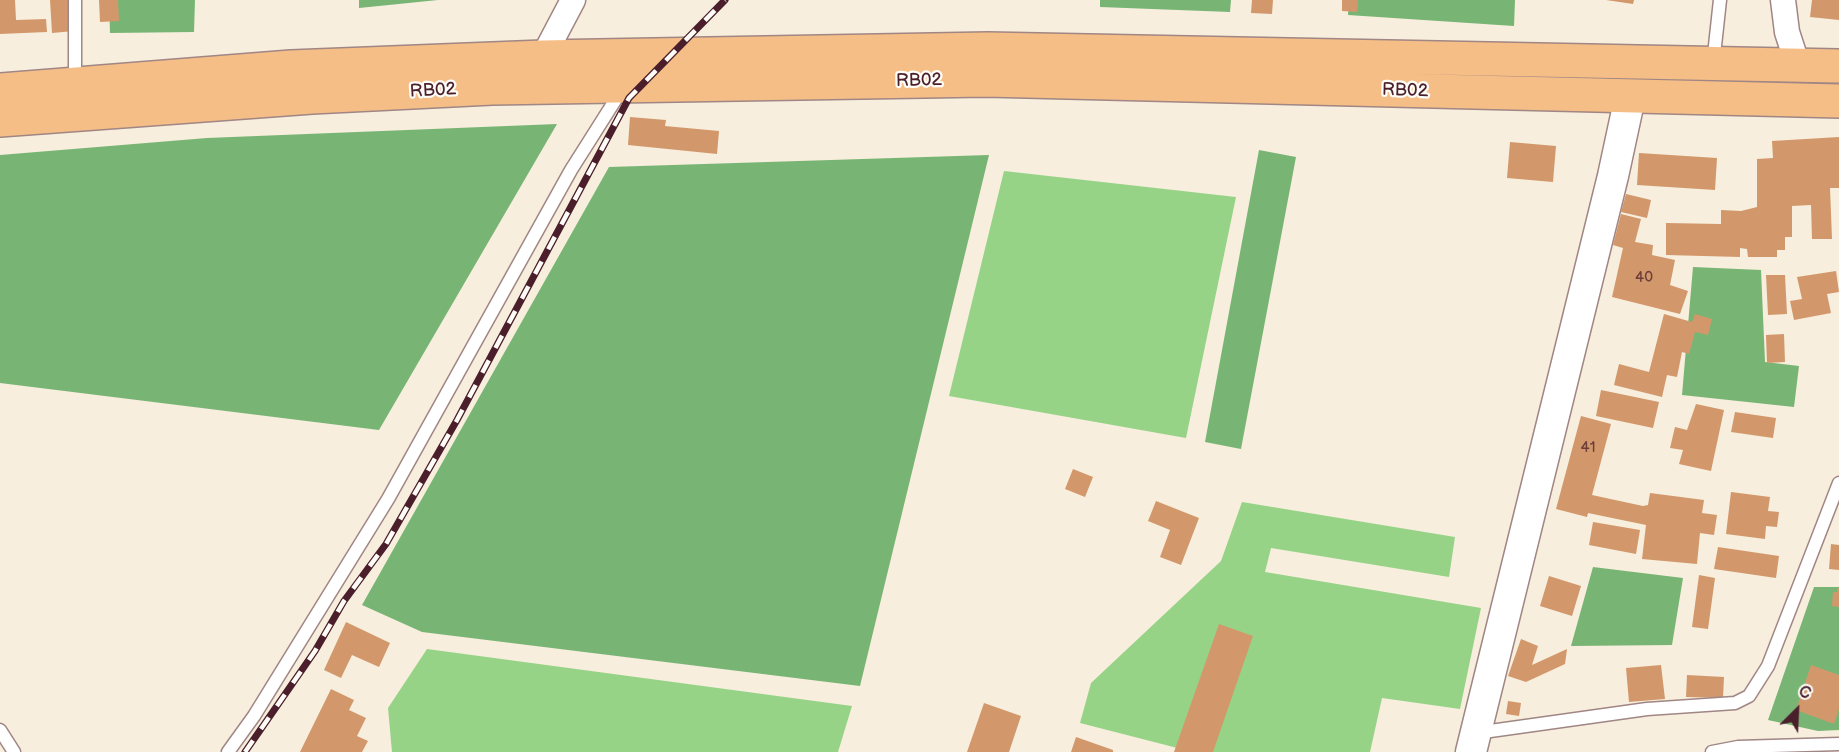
<!DOCTYPE html>
<meta charset="utf-8">
<style>
body{margin:0}
#map{position:relative;width:1839px;height:752px;overflow:hidden;background:#f7eedd;font-family:"Balsamiq Sans",sans-serif}
canvas{display:block}
.north{position:absolute;left:1767px;top:680px;width:60px;height:60px;-webkit-text-stroke:4px #fdfcf7;paint-order:stroke;rotate:24deg;font-size:16px;font-weight:700;line-height:24px;text-align:center;color:#4a1f2b}
.north::after{content:'';display:block;margin:auto;width:21px;height:27px;background:#4a1f2b;clip-path:polygon(50% 0,100% 100%,50% 72%,0 100%)}
</style>
<div id="map">
<canvas width="1839" height="752"></canvas>
<div class="north">С</div>
</div>
<script>
const c = document.querySelector('canvas').getContext('2d');
c.lineJoin = 'round';
function fillPath(path, color) { c.fillStyle = color; c.fill(path, 'evenodd'); }
const shape = rows => new Path2D(rows.map(r => 'M' + r).join(''));
function trace(path, color, width, dash) { c.strokeStyle = color; c.lineWidth = width; c.lineCap = dash ? 'butt' : 'round'; c.setLineDash(dash || []); c.stroke(path); }
function label(font, color, halo, rows, align = 'center') {
  c.font = font + ' "Balsamiq Sans",sans-serif'; c.lineWidth = 4.5; c.setLineDash([]); c.textBaseline = 'middle'; c.strokeStyle = halo; c.fillStyle = color; for (const [text, x, y, turn = 0] of rows) {
    c.save(); c.translate(x, y); c.rotate((+turn || 0) * Math.PI / 180); c.textAlign = isNaN(turn) ? turn : align; if (halo) c.strokeText(text, 0, 0); c.fillText(text, 0, 0); c.restore();
  }
}
const green = shape([
 [1004,171,1236,197,1186,438,949,396],
 [1242,502,1455,537,1449,577,1271,548,1265,572,1481,608,1460,709,1382,698,1370,752,1193,752,1080,723,1091,683,1221,561],
 [427,649,852,706,838,752,392,752,388,708]
]);
const forest = shape([
 [109,0,195,0,194,32,110,33],
 [359,0,438,0,359,8],
 [1100,0,1231,0,1230,12,1100,7],
 [1349,0,1515,0,1514,26,1348,15],
 [557,124,379,430,0,383,0,155,207,138],
 [1259,150,1296,157,1241,449,1205,442],
 [989,155,860,686,422,632,362,605,609,167],
 [1693,267,1761,270,1765,362,1799,366,1794,407,1682,395],
 [1593,567,1683,578,1672,645,1571,646],
 [1814,587,1839,587,1839,730,1818,731,1768,720]
]);
const building = shape([
 [0,0,15,0,16,20,46,19,47,32,0,34],
 [50,0,71,0,74,31,52,33],
 [99,0,118,0,119,21,100,22],
 [1252,0,1273,0,1272,14,1251,13],
 [1342,0,1358,0,1357,12,1342,11],
 [1606,0,1634,0,1633,4],
 [1812,0,1839,0,1839,20,1810,17],
 [630,117,666,120,665,126,719,131,717,154,628,145],
 [1839,137,1839,188,1830,188,1832,239,1812,239,1811,205,1792,206,1792,237,1785,237,1785,250,1777,250,1777,257,1748,257,1747,249,1740,248,1740,257,1666,255,1666,223,1721,224,1721,210,1741,211,1757,207,1757,159,1773,158,1772,141],
 [1510,142,1556,146,1553,182,1507,178],
 [1639,153,1717,158,1715,190,1637,185],
 [1626,194,1651,200,1647,218,1621,212],
 [1621,214,1641,219,1635,242,1653,245,1652,255,1675,260,1670,285,1688,291,1680,314,1612,297,1623,248,1613,245],
 [1836,271,1839,292,1827,294,1831,313,1794,320,1790,301,1802,299,1797,277],
 [1766,275,1785,275,1787,314,1768,315],
 [1664,314,1692,322,1695,314,1712,319,1708,335,1695,332,1689,354,1682,352,1677,377,1667,375,1662,397,1614,385,1619,364,1649,372],
 [1784,334,1785,362,1767,363,1766,335],
 [1601,390,1659,402,1653,428,1596,416],
 [1696,404,1724,410,1711,471,1679,464,1683,450,1670,448,1675,427,1687,430],
 [1735,412,1776,418,1773,438,1731,432],
 [1581,416,1611,424,1592,495,1643,506,1648,505,1650,493,1704,500,1702,513,1717,515,1714,535,1700,533,1697,564,1642,559,1646,525,1588,513,1587,517,1556,509],
 [1073,469,1093,477,1085,497,1065,489],
 [1731,492,1770,497,1768,511,1779,512,1777,527,1766,526,1765,539,1726,534],
 [1156,501,1199,518,1181,565,1160,557,1170,530,1148,521],
 [1593,522,1640,530,1636,554,1589,545],
 [1831,544,1839,545,1839,570,1829,569],
 [1718,547,1779,556,1776,578,1714,569],
 [1699,575,1715,578,1708,629,1692,627],
 [1549,576,1581,586,1572,616,1540,606],
 [1837,588,1839,588,1839,607,1832,606,1833,592,1837,592],
 [346,622,390,643,379,667,352,655,341,678,324,670],
 [1219,624,1253,636,1213,752,1174,752],
 [1521,639,1538,646,1532,665,1567,649,1565,664,1526,682,1508,676],
 [1661,665,1665,699,1629,702,1626,668],
 [1811,665,1839,675,1839,709,1834,724,1796,710],
 [1687,675,1724,677,1723,698,1686,697],
 [331,689,354,700,349,710,366,718,357,736,368,741,362,752,300,752],
 [1508,701,1521,703,1519,716,1506,714],
 [984,703,1021,716,1009,752,967,752],
 [1076,737,1113,750,1113,752,1071,752]
]);
const service = shape([
 [75,0,75,83],
 [1713,64,1720,0],
 [0,730,14,752],
 [1476,733,1647,709,1735,703,1749,696,1768,666,1839,483],
 [228,752,254,716,388,499,571,170,621,91],
 [1712,752,1738,747,1839,744]
]);
const minor = shape([
 [1783,0,1787,32,1798,66],
 [543,57,573,0]
]);
const tertiary = shape([
 [1471,752,1613,176,1630,97]
]);
const trunk = shape([
 [0,90,291,67,543,57,988,49,1839,66],
 [0,120,312,97,492,88,986,80,1839,101]
]);
const rail = shape([
 [245,752,315,651,344,601,386,544,457,420,629,98,725,0]
]);
const numberNames = [
 ["40",1644,278],
 ["41",1588,448]
];
const streetNames = [
 ["RB02",919,81,-1],
 ["RB02",433,91,-3],
 ["RB02",1405,91,2]
];
fillPath(green, '#96d387');
fillPath(forest, '#78b574');
fillPath(building, '#d2986b');
trace(service, '#a08684', 15);
trace(minor, '#a08684', 27);
trace(tertiary, '#a08684', 33);
trace(trunk, '#a08684', 36);
trace(service, '#fff', 12);
trace(minor, '#fff', 24);
trace(tertiary, '#fff', 30);
trace(trunk, '#f6be87', 33);
trace(rail, '#4a1f2b', 7);
trace(rail, '#fdfcf7', 4.5, [14]);
label('15px', '#6c3d3b', null, numberNames);
label('18px', '#4a1f2b', '#fdfcf7', streetNames);
</script>
